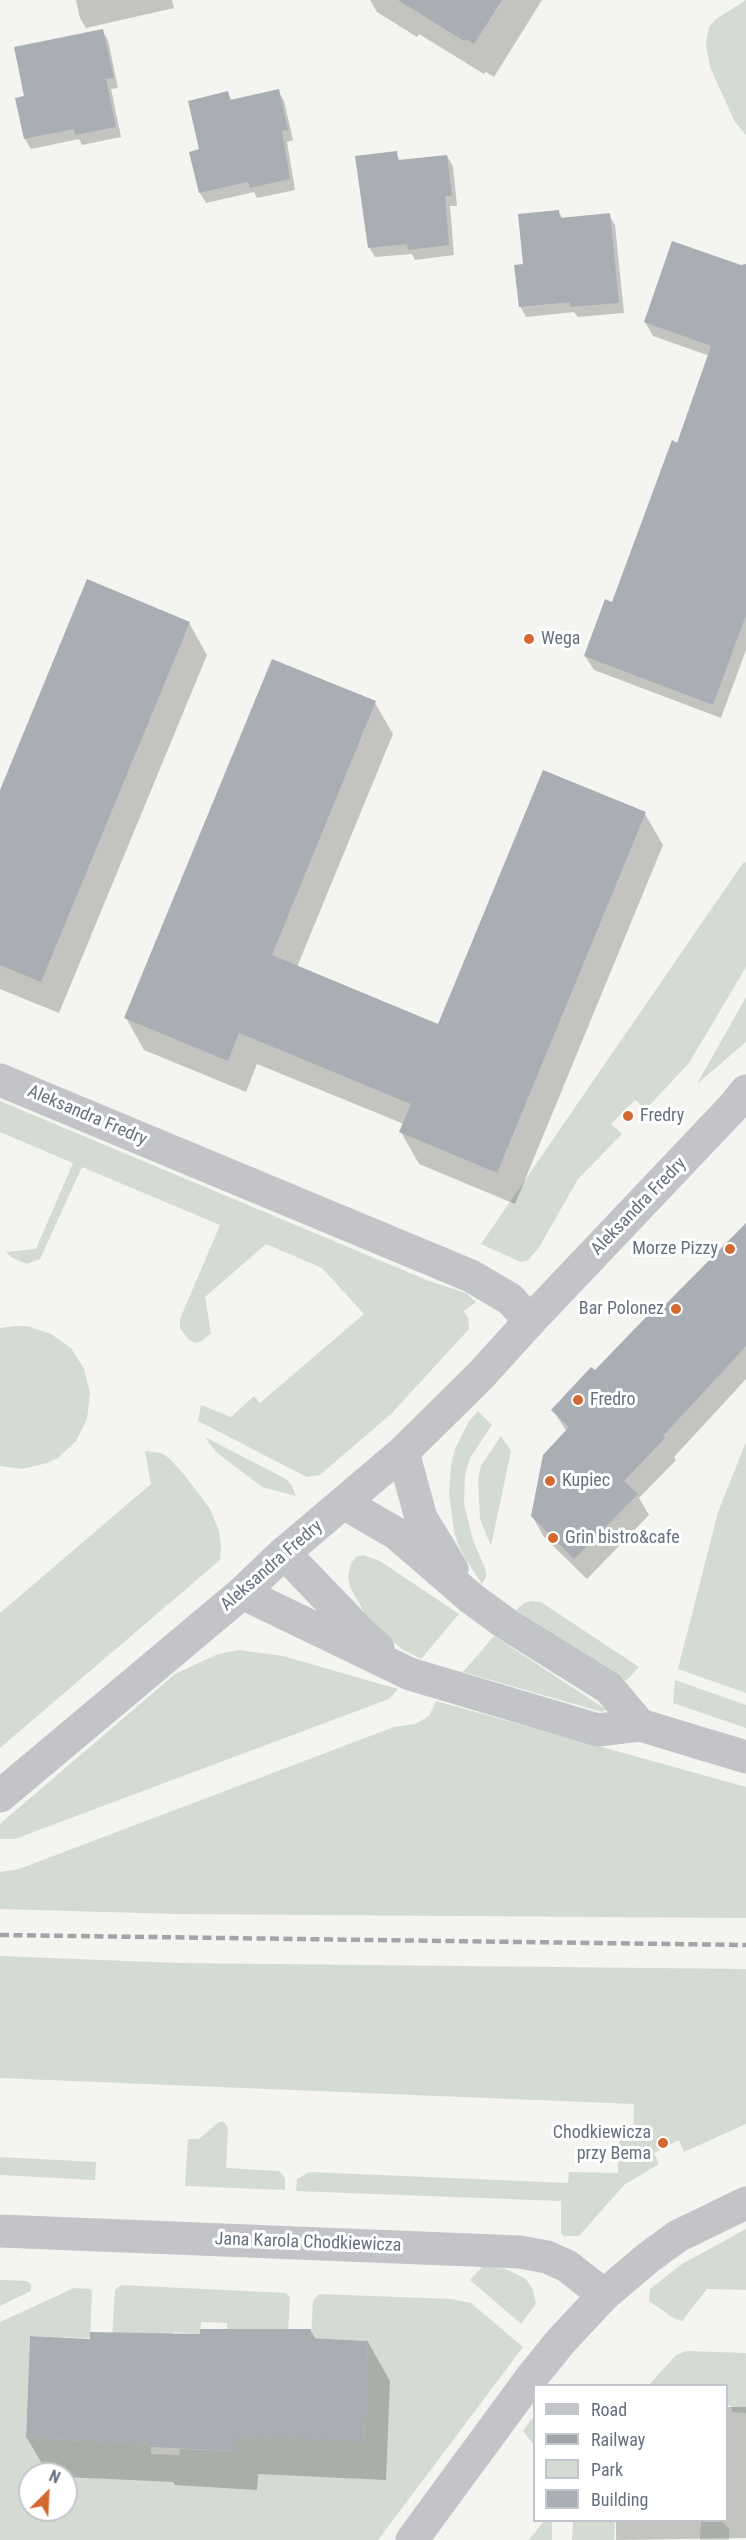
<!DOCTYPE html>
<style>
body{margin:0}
#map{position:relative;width:746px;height:2540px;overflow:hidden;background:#f4f4f1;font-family:"Roboto Condensed",sans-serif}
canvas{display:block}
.legend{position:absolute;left:533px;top:2384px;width:195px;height:138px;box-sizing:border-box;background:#fff;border:2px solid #c2c6cc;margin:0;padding:8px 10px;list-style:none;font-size:18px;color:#66717f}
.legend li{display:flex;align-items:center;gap:12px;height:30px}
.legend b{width:30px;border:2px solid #c2c6cc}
.north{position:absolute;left:18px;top:2462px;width:60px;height:60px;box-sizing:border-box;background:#fff;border:2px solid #c2c6cc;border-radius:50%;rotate:24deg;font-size:16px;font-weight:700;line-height:24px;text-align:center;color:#66717f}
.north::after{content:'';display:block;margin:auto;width:21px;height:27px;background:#d36932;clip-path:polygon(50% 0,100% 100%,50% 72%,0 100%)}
</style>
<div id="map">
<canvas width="746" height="2540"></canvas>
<ul class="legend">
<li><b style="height:8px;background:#c2c4c8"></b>Road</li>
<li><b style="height:8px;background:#a1a5aa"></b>Railway</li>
<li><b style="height:16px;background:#d4dbd2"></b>Park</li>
<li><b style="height:16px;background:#a9aeb4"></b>Building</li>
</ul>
<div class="north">N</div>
</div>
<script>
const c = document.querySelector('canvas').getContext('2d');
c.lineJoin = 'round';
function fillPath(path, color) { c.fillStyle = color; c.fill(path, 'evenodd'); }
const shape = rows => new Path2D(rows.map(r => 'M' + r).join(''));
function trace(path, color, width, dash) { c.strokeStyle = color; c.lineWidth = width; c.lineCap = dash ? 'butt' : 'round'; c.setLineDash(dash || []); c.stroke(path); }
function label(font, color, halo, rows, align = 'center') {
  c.font = font + ' "Roboto Condensed",sans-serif'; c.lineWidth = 6; c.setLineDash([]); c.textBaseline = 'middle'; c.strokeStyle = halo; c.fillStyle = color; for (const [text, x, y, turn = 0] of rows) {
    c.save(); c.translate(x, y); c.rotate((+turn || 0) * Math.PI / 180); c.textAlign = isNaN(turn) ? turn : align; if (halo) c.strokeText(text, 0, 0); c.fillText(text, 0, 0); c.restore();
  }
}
const green = shape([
 [746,0,746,135,735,122,710,67,706,44,709,27,716,19],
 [746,862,746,967,689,1063,646,1109,635,1100,611,1124,622,1134,578,1179,538,1249,528,1260,521,1262,481,1244,743,863],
 [746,997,746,1042,697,1084],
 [0,1101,429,1281,466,1293,476,1302,464,1311,468,1318,469,1329,392,1413,320,1475,307,1477,198,1421,201,1405,231,1417,254,1396,260,1403,364,1314,322,1268,266,1244,205,1297,211,1333,202,1341,195,1343,189,1340,180,1328,180,1319,220,1225,82,1167,40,1259,27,1264,11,1257,6,1252,36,1249,73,1163,0,1132],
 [15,1326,27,1326,51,1334,71,1348,84,1369,90,1393,87,1419,76,1441,58,1458,47,1463,22,1469,0,1466,0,1328],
 [478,1411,492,1425,470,1458,465,1475,464,1504,473,1540,486,1571,486,1577,482,1584,465,1558,458,1544,454,1531,449,1493,451,1466,455,1449,469,1421],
 [501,1436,511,1451,491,1546,480,1519,478,1480,481,1466],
 [205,1437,286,1479,291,1484,296,1496,262,1487,216,1452],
 [746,1442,746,1693,678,1669,718,1512],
 [145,1451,161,1453,169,1458,186,1477,210,1509,219,1531,221,1546,220,1560,0,1748,0,1613,151,1484],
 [363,1555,380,1561,459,1614,421,1659,402,1649,382,1633,364,1612,350,1587,348,1577,351,1563,356,1557],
 [532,1601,541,1602,639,1667,626,1681,516,1610,524,1603],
 [494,1636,604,1708,606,1710,602,1712,463,1672],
 [239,1650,283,1656,398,1689,389,1699,15,1839,0,1839,0,1824,175,1674,218,1654],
 [675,1680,746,1705,746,1728,673,1703],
 [436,1701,746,1787,746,1918,176,1914,0,1909,0,1872,19,1869,394,1727,415,1724,429,1716],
 [0,1956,178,1963,746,1969,746,2124,684,2152,679,2140,654,2153,659,2164,624,2185,579,2236,564,2236,561,2233,561,2201,296,2191,297,2179,309,2172,568,2183,569,2172,618,2173,619,2138,633,2138,634,2104,0,2078],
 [219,2122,224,2122,228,2128,226,2168,279,2171,285,2178,285,2190,185,2186,188,2139,199,2139],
 [0,2157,96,2162,95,2180,0,2175],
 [746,2229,746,2290,707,2289,682,2321,675,2319,649,2301,650,2289,682,2264],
 [483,2266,506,2269,526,2279,533,2290,536,2304,521,2324,470,2280],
 [0,2280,27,2281,31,2285,31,2291,0,2306],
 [121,2285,286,2293,290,2297,288,2337,227,2334,227,2323,201,2322,200,2334,173,2332,172,2342,112,2339,115,2290],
 [74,2288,90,2289,92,2291,90,2338,30,2336,26,2438,151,2444,151,2454,179,2455,180,2449,235,2451,236,2436,364,2441,368,2341,311,2338,313,2301,319,2294,452,2299,471,2303,523,2347,378,2540,0,2540,0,2322],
 [30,2474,66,2474,66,2510,30,2510],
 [687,2351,746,2353,746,2413,732,2412,731,2406,727,2405,726,2386,649,2385,676,2355],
 [534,2416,534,2445,523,2431],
 [544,2521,552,2521,552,2540,529,2540],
 [573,2521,615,2521,614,2540,572,2540],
 [701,2521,723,2522,729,2529,729,2540,700,2540]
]);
const shadow = shape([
 [76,0,172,0,174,8,86,28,80,18],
 [370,0,542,0,494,77,486,72,484,74,419,34,417,37,377,12],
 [102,30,108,40,118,88,111,89,121,137,82,145,79,139,31,149,25,139,17,99,26,98],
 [278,91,284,101,293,140,287,142,295,190,257,198,254,192,206,203,200,193,201,150,228,93,232,101],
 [396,153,400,161,447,156,453,166,457,206,450,206,454,255,415,260,412,254,375,257,369,247],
 [558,211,563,219,609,215,615,225,624,313,578,317,574,312,526,317,520,306,525,265],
 [746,269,746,650,721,718,594,670,585,656,613,604,677,445,710,356,653,336,645,322],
 [189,623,207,655,59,1013,0,989,0,794],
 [375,703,393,734,297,967,439,1026,645,814,663,845,515,1204,419,1164,401,1132,404,1124,257,1064,246,1092,144,1050,126,1018],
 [746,1225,746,1379,674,1457,676,1460,639,1498,649,1515,587,1579,544,1537,532,1516,567,1432,553,1410,658,1314],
 [311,2331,316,2340,368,2342,390,2381,386,2480,258,2474,257,2490,175,2485,173,2482,66,2477,66,2474,48,2474,27,2438,91,2340],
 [726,2407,746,2407,746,2538,616,2540,616,2520,726,2520]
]);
const building = shape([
 [398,0,502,0,474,44,466,39,464,41],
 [103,29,114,78,106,79,116,127,75,135,74,129,24,139,15,98,24,96,14,47],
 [279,89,288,130,282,131,290,179,250,188,248,182,199,193,189,152,199,149,188,101,228,91,230,100],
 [397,151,398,160,447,155,452,196,445,196,449,245,408,250,407,244,368,248,355,156],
 [559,210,560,218,610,213,619,303,570,307,570,302,519,307,514,265,523,264,518,214],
 [672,241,741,265,746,264,746,615,713,705,584,656,605,599,612,602,672,440,677,443,711,346,644,322],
 [87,579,190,622,41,982,0,965,0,790],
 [272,659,376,701,272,955,438,1024,543,770,646,812,497,1173,399,1132,411,1104,239,1033,228,1061,124,1018],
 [746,1223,746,1346,663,1436,665,1438,624,1481,638,1494,574,1559,531,1516,543,1455,569,1427,551,1410,591,1367,595,1370,648,1315,657,1313],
 [200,2329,311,2329,311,2338,368,2341,364,2442,236,2436,236,2451,151,2447,151,2444,26,2438,30,2336,90,2339,90,2332,200,2334]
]);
const minor = shape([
 [0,1080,471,1276,510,1299,530,1321],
 [0,2231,520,2252,547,2257,567,2266,604,2295],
 [412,2540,531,2378,561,2341,604,2295,649,2257,678,2236,746,2203]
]);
const tertiary = shape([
 [403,1452,421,1518,452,1569],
 [344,1503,397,1534,471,1598,505,1623,609,1688,640,1725],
 [284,1553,362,1634,378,1648],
 [242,1593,410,1674,598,1730,640,1725,746,1757],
 [0,1796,242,1593,284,1553,403,1452,481,1375,530,1321,733,1107,746,1091]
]);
const rail = shape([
 [0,1935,746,1945]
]);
const markers = [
 [529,639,6,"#d36932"],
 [628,1116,6,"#d36932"],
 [730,1249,6,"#d36932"],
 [676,1309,6,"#d36932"],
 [578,1400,6,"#d36932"],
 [550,1481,6,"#d36932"],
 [553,1538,6,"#d36932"],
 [663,2143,6,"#d36932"]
];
const poiNames = [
 ["Wega",541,639],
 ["Fredry",640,1116],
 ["Morze Pizzy",718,1249,"right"],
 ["Bar Polonez",664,1309,"right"],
 ["Fredro",590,1400],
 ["Kupiec",562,1481],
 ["Grin bistro&cafe",565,1538],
 ["Chodkiewicza",651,2133,"right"],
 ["przy Bema",651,2154,"right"]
];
const streetNames = [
 ["Aleksandra Fredry",87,1116,23],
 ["Aleksandra Fredry",639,1207,-46],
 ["Aleksandra Fredry",272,1566,-41],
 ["Jana Karola Chodkiewicza",308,2243,2]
];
fillPath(green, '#d4dbd2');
fillPath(shadow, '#0003');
fillPath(building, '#a9aeb4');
trace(minor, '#c2c4c8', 33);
trace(tertiary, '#c2c4c8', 33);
trace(rail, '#a1a5aa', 4.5, [9, 4.5]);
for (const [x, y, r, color] of markers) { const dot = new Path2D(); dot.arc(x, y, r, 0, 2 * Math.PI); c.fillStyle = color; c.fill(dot); trace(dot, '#fff', 2); }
label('18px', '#66717f', '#fff', poiNames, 'left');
label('18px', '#66717f', '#fff', streetNames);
</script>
